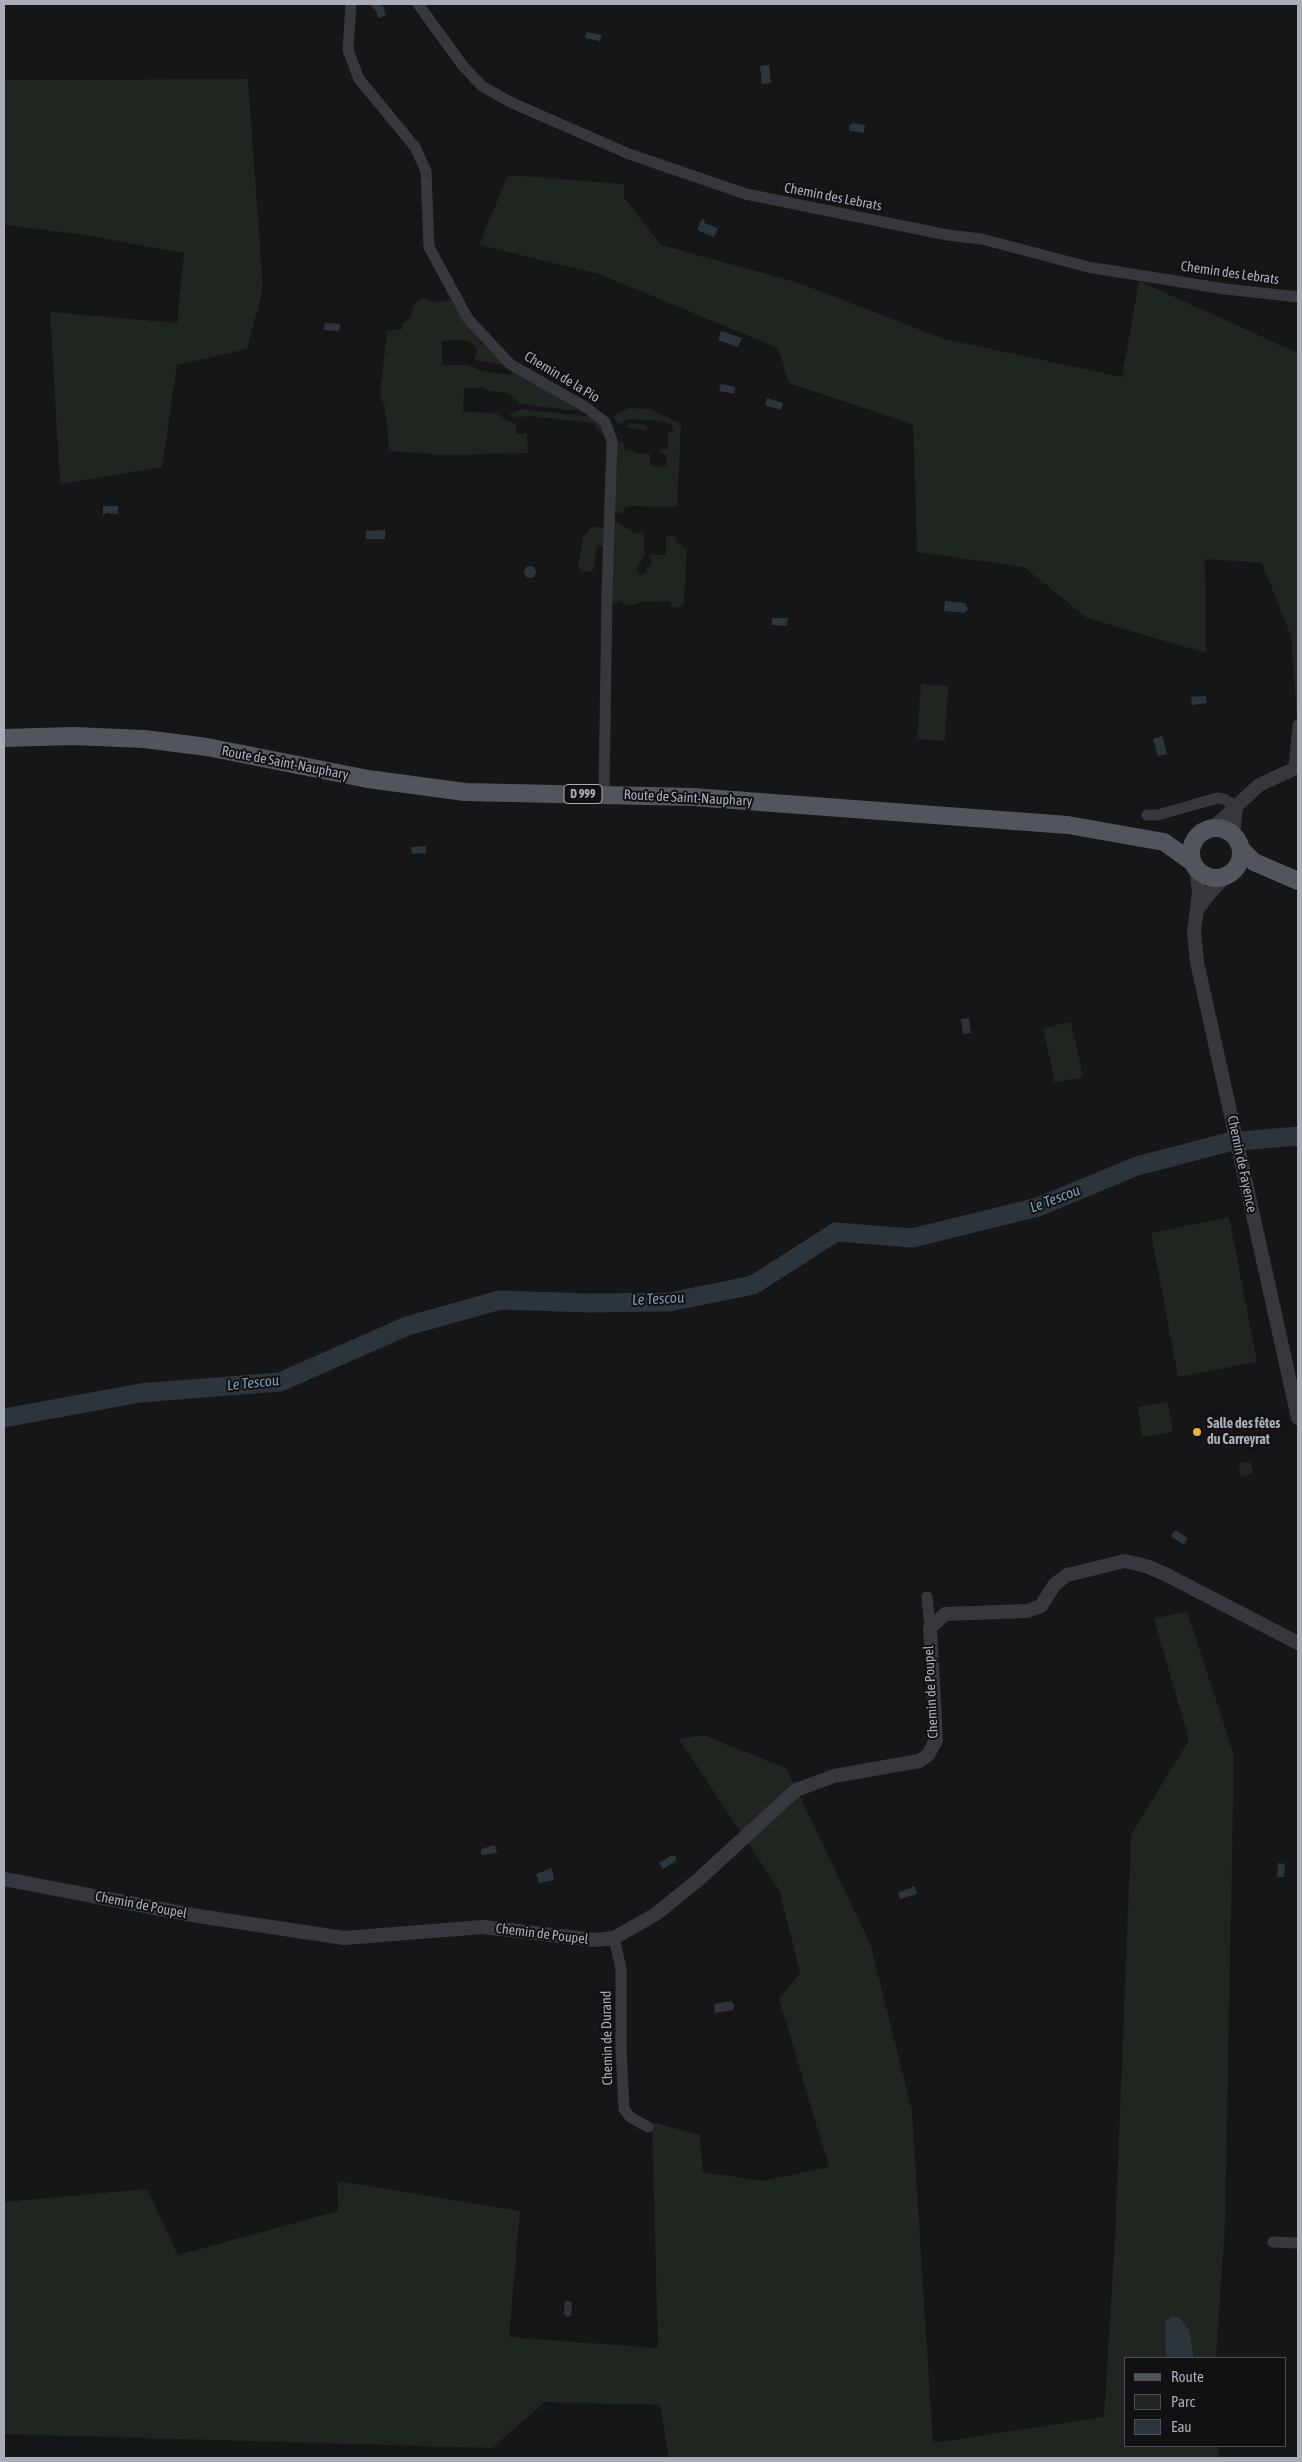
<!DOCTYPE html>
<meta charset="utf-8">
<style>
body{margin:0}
#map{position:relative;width:1302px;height:2462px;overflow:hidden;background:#161618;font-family:"Asap Condensed",sans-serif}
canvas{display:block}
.frame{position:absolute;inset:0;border:5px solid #a8adb8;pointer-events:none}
.legend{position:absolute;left:1124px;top:2357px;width:162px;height:90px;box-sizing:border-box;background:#111113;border:1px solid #4d4f55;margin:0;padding:6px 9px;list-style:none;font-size:15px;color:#a8adb8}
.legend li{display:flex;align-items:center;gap:10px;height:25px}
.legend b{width:25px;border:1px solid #4d4f55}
</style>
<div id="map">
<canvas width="1302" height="2462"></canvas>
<div class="frame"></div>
<ul class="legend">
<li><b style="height:6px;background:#53555c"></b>Route</li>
<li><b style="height:14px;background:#1e261f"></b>Parc</li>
<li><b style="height:14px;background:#2c353c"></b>Eau</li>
</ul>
</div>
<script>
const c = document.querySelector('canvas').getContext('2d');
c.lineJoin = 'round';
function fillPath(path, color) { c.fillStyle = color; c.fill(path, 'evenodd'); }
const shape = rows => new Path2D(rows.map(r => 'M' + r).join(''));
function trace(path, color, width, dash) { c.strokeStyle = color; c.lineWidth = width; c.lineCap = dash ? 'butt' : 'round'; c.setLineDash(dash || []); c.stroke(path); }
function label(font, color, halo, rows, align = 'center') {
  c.font = font + ' "Asap Condensed",sans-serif'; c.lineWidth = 4; c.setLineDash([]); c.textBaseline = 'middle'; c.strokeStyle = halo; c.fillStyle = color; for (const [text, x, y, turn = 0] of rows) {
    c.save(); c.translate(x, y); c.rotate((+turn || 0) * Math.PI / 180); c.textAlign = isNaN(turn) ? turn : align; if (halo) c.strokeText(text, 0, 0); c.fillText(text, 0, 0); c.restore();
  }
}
const green = shape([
 [248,79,263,288,247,349,177,365,162,467,60,484,50,312,177,323,184,253,85,235,4,225,4,80],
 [508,175,624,184,624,197,661,245,796,282,944,339,1122,377,1139,281,1298,353,1298,735,1291,636,1262,563,1205,559,1206,653,1087,618,1024,567,917,552,913,424,789,383,778,348,599,274,479,245],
 [423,298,433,302,450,300,461,309,465,321,481,343,504,363,502,365,474,360,477,350,470,342,463,340,442,341,442,365,468,365,478,370,494,373,509,375,514,371,579,410,568,410,520,404,509,393,489,391,482,387,464,389,463,412,497,413,505,420,516,424,516,434,527,433,528,453,444,455,389,451,385,406,380,397,387,331,403,329,401,325,410,318,415,303],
 [629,408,650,409,681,424,677,507,626,506,623,512,614,514,616,443,620,441,624,443,625,451,630,449,635,453,650,454,650,466,667,467,666,455,659,452,661,449,668,449,668,432,674,432,671,425,660,421,629,419,618,424,613,416],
 [519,409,592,417,603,426,606,435,603,435,593,423,528,416,514,418,509,415],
 [629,423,646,425,647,431,626,427],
 [617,521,635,534,643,532,645,554,636,569,640,575,646,573,647,567,652,563,649,555,666,555,666,536,676,536,676,541,687,549,684,603,680,606,673,608,670,601,642,602,627,606,620,601,611,605,613,556,615,552,613,548,599,546,596,550,593,571,583,572,578,567,583,537,588,530,593,527,607,528],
 [921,684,948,686,945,741,917,739],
 [1071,1022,1083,1077,1055,1083,1043,1028],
 [1229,1217,1257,1362,1178,1377,1151,1233],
 [1168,1402,1173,1432,1142,1437,1138,1407],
 [1250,1461,1253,1473,1241,1477,1238,1463],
 [1187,1611,1234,1755,1225,2224,1216,2358,1126,2358,1126,2446,1218,2446,1219,2458,669,2458,660,2405,545,2402,492,2448,4,2434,4,2202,147,2189,178,2255,338,2211,337,2181,520,2211,509,2337,658,2348,652,2122,700,2135,703,2172,762,2181,829,2167,779,1999,800,1973,779,1890,679,1739,703,1735,786,1768,870,1943,912,2111,933,2443,1104,2417,1115,2237,1131,1835,1189,1740,1154,1619]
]);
const water = shape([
 [373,4,383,6,386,15,379,18,376,11,371,6],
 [586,32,602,35,600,41,585,38],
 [769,65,771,83,762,84,760,66],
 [852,123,865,125,864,133,850,131,849,126],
 [702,219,705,220,704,223,718,228,714,237,697,230],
 [325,323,340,324,339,331,324,330],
 [721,331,742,338,738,347,718,340],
 [721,384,735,387,734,394,719,391],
 [767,398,783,403,781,410,765,405],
 [103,506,118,506,118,514,106,513,103,516],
 [385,530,385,539,366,539,366,531],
 '524 572a6 6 0 1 1 12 0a6 6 0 1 1-12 0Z',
 [945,601,965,603,968,609,964,613,944,611],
 [772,618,788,618,787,626,772,625],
 [1206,696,1207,703,1192,705,1191,697],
 [1162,736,1167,754,1158,756,1153,739],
 [426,846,426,853,412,854,411,847],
 [969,1018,971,1033,963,1034,961,1019],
 [1175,1530,1188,1538,1184,1545,1171,1536],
 [495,1845,497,1853,481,1855,481,1849],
 [672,1855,676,1857,676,1861,663,1869,659,1863],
 [1278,1863,1285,1864,1284,1877,1277,1877],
 [552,1868,554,1880,539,1883,536,1874],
 [912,1886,915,1887,917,1894,900,1899,898,1892,912,1888],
 [731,2001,734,2005,733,2010,715,2013,714,2004],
 [565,2301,572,2302,571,2315,568,2317,564,2314],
 [1173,2316,1180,2318,1189,2330,1194,2358,1166,2358,1165,2322]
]);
const river = shape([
 [4,1418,140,1393,280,1382,407,1326,500,1300,589,1303,670,1302,753,1285,836,1232,912,1238,1038,1207,1137,1166,1229,1142,1298,1136]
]);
const minor = shape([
 [351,4,348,50,359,79,415,147,426,171,429,247,468,319,510,364,587,408,605,422,612,441,607,593,604,794],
 [418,4,463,66,482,86,510,102,629,154,746,194,947,235,982,239,1088,267,1225,289,1298,297],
 [1294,768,1298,725],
 [1147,815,1158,815,1217,798,1224,799,1236,806],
 [927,1597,930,1628],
 [614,1938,621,1968,621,2049,624,2109,630,2117,648,2127],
 [1273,2242,1298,2243]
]);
const tertiary = shape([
 [1213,828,1259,785,1298,767],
 [1233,834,1236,806],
 [1196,869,1199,892,1194,932,1197,962,1298,1418],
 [1198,909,1208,895,1225,877],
 [4,1879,198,1916,344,1938,483,1927,596,1940,614,1938,656,1914,698,1880,796,1790,834,1776,919,1761,928,1755,936,1740,930,1628,945,1614,1027,1611,1041,1606,1055,1584,1067,1575,1125,1561,1146,1566,1165,1574,1298,1643]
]);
const primary = shape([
 [4,738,73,736,144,739,207,747,368,779,465,792,693,797,1068,825,1164,842,1192,862],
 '1191 853a25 25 0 1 1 50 0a25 25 0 1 1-50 0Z',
 [1242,850,1254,862,1298,881]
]);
const markers = [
 [1197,1432,5,"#f2b134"]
];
const shields = [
 [583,794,38]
];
const shieldNames = [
 ["D 999",583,794]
];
const streetNames = [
 ["Chemin des Lebrats",833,197,11],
 ["Chemin des Lebrats",1230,273,8],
 ["Chemin de la Pio",562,377,31],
 ["Route de Saint-Nauphary",285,763,11],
 ["Route de Saint-Nauphary",688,798,3],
 ["Chemin de Fayence",1242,1164,78],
 ["Chemin de Poupel",931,1692,-93],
 ["Chemin de Poupel",141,1905,11],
 ["Chemin de Poupel",542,1934,7],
 ["Chemin de Durand",607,2038,-91]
];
const poiNames = [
 ["Salle des fêtes",1207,1424],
 ["du Carreyrat",1207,1440]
];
const waterNames = [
 ["Le Tescou",1055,1199,-21],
 ["Le Tescou",658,1299,-3],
 ["Le Tescou",253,1383,-6]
];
fillPath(green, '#1e261f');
fillPath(water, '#2c353c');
trace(river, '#2c353c', 19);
trace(minor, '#37383d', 11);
trace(tertiary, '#37383d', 14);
trace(primary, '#53555c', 18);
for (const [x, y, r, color] of markers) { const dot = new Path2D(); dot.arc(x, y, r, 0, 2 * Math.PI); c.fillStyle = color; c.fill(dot); trace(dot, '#111113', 2); }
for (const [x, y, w] of shields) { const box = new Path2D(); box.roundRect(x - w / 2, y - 9.5, w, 19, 4); c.fillStyle = '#111113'; c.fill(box); trace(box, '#a8adb8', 1); }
label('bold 12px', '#a8adb8', null, shieldNames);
label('14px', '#a8adb8', '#111113', streetNames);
label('bold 14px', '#a8adb8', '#111113', poiNames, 'left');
label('italic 15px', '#7f9bb3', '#111113', waterNames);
</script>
